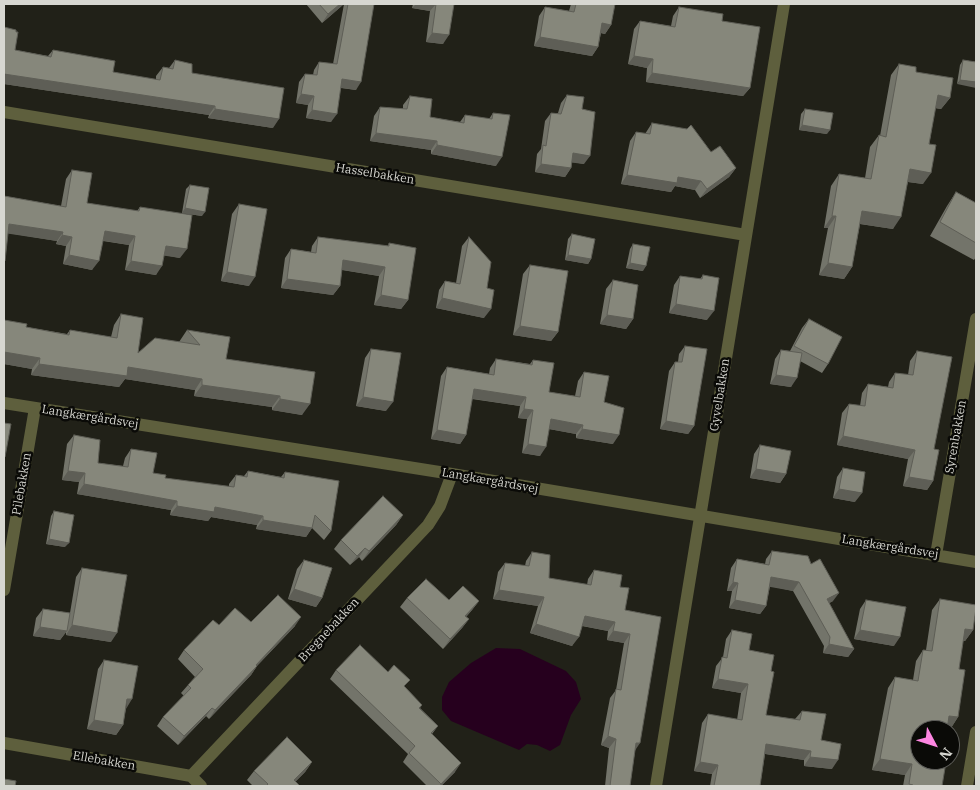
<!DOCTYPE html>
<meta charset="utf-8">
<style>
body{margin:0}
#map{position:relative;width:980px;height:790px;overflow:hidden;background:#212118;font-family:"IBM Plex Serif",serif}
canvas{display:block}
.frame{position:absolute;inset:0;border:5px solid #d7d7d1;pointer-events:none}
.north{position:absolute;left:910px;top:720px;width:50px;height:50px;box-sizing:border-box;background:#0a0a07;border:1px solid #5c5c58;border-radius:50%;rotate:130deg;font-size:14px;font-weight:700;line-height:20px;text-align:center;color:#d7d7d1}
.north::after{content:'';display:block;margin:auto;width:18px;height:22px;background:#fd86e1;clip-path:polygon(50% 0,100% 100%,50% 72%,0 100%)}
</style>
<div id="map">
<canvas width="980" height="790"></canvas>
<div class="frame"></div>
<div class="north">N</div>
</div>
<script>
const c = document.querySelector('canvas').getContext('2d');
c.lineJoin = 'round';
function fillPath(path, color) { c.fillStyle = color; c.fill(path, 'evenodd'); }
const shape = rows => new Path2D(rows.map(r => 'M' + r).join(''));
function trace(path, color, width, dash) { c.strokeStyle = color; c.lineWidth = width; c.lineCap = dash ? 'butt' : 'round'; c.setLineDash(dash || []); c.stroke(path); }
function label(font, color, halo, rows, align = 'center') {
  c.font = font + ' "IBM Plex Serif",serif'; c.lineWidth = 5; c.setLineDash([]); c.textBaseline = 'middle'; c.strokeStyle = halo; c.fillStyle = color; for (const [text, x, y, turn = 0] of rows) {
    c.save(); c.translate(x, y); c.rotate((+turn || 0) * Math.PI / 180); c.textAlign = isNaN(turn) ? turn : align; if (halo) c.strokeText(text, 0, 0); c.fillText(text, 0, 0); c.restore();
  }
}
const water = shape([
 [496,648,520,649,566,671,576,682,581,699,571,715,560,745,550,751,537,745,527,744,519,750,451,721,442,710,442,697,449,682,471,663]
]);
const minor = shape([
 [4,112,746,235],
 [4,403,452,474,976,562],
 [936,555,976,319],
 [4,590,35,408],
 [4,743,191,776,201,786],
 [191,776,428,525,440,506,452,474],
 [656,786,784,4],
 [967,786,976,732]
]);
const wall = shape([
 [306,4,344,4,322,23],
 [344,4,374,4,356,90,341,88,331,122,306,118,308,105,296,103,299,82,305,74,313,75,314,70,319,62,333,64],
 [413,4,454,4,443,44,426,42,430,11,412,8],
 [571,4,615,4,611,25,605,34,601,33,598,47,592,56,534,46,539,16,545,7,569,11],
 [679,7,722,21,750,88,743,96,646,82,647,68,628,64,634,29,640,21,671,26,673,16],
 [16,32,15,50,48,56,53,50,113,72,156,80,156,76,163,67,169,68,175,60,192,73,273,128,208,118,209,115,4,84],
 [963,60,976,62,957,84,960,65],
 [899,64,916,72,950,98,941,109,935,108,923,184,908,182,893,229,860,224,852,267,844,279,819,275,828,228,824,228,831,186,839,174,865,178,870,147,879,135,880,136,891,75],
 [567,95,582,109,584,164,572,162,571,168,565,177,535,172,537,154,541,149,545,121,551,113,558,113,561,103],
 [410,96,430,117,460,122,465,115,489,119,493,113,496,166,431,154,431,150,370,141,374,116,380,107,403,109,403,105],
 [805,109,827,134,799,130,801,114],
 [652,123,711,152,736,168,729,177,700,198,695,190,675,186,671,192,621,184,630,141,636,132,645,134],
 [72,170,87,203,137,211,140,207,180,258,164,255,156,275,125,270,129,245,103,241,92,270,63,264,66,246,56,244,57,241,8,233,4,196,61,206,66,179],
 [190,185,202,216,182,213,186,189],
 [956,192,976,203,976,257,974,260,930,236,947,206],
 [239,204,249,286,221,281,232,214],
 [572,234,591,259,588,264,565,260,568,239],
 [318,237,388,246,389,243,408,300,401,309,374,305,379,276,342,270,340,286,333,295,281,288,285,258,291,249,311,252,312,246],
 [469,237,487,288,484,318,436,308,439,290,445,281,456,283,462,246],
 [633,244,643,271,626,268,630,249],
 [530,265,558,332,551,341,513,335,523,274],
 [703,275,707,320,669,313,674,285,680,276,700,279],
 [613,280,633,319,626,329,600,324,606,289],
 [121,314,138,353,179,342,187,330,226,359,315,372,302,415,272,410,272,407,194,396,195,390,125,379,119,387,31,375,32,369,4,364,4,320,26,327,67,334,70,330,111,337,114,325],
 [809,319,828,364,822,373,800,361,791,387,770,384,775,359,781,350,790,351,802,328],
 [685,346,694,426,688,434,660,429,669,371,675,362,678,362,679,354],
 [371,349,386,411,356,406,365,358],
 [917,351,934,449,933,481,927,490,903,486,908,459,837,445,842,413,849,404,860,406,862,393,868,384,888,387,889,382,895,373,908,375,910,361],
 [496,359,530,364,533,360,549,392,575,396,578,381,584,372,604,402,613,444,576,438,576,434,549,429,540,456,522,453,527,419,518,418,520,406,472,399,466,435,460,444,431,439,441,376,447,367,489,374,490,368],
 [74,435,98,463,123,466,125,458,131,449,153,473,165,478,229,487,229,484,236,475,244,476,248,471,281,477,285,472,331,531,324,540,312,528,306,537,256,529,257,525,211,517,208,521,170,515,171,510,77,494,79,482,62,480,67,444],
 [760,445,786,474,780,483,750,478,754,454],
 [843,468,855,502,833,498,837,477],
 [54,511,65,547,46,544,51,516],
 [403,515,396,525,362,561,359,557,350,565,334,549,341,540],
 [772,551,833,601,829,603,854,649,848,657,823,653,824,646,793,591,770,586,766,606,760,614,729,608,732,591,727,591,731,568,737,559,765,564,766,559],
 [532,552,549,578,587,585,588,579,594,570,620,587,625,610,661,617,635,751,630,786,605,786,609,748,601,745,610,698,616,690,624,643,607,640,608,631,582,626,572,646,530,633,538,606,493,599,498,572,505,563,525,566,526,561],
 [304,560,322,598,316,607,288,599,297,569],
 [82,568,111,642,66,635,66,632,60,640,33,636,36,618,43,609,70,613,76,577],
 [407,598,449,600,479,601,472,610,466,617,469,619,462,628,443,649,400,607],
 [940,599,973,630,965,641,963,641,959,669,958,717,951,728,947,728,941,767,942,786,944,786,903,786,905,775,872,770,888,688,895,677,913,680,916,661,923,650,926,650,932,610],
 [866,600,894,646,854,639,860,609],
 [251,622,295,626,257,666,251,675,209,719,206,716,178,745,157,726,163,717,184,696,181,693,195,677,178,659,184,650,219,625],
 [732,630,749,650,771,671,766,715,795,719,802,711,821,740,832,769,804,766,804,760,765,754,760,786,710,786,712,774,694,771,702,723,708,714,737,720,741,693,712,688,716,666,723,657,726,639],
 [104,660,126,708,123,725,116,735,87,729,98,669],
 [336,670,388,672,405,687,422,705,420,708,438,726,432,734,455,772,441,786,427,786,403,762,408,754,330,679],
 [312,762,305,772,295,782,300,786,253,786,247,780,254,771]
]);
const shadedWall = shape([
 [340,4,344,4,322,23,328,14],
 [416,4,436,4,430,11,412,8],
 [602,23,611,25,605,34,596,32],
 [432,33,449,35,443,44,426,42],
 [540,37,598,47,592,56,534,46],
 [634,56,653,59,647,68,628,64],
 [652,73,750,88,743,96,646,82],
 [4,74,215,106,209,115,4,84],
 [342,79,361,82,356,90,336,87],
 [960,80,976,82,976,88,957,84],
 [301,94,314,96,308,105,296,103],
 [938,95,950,98,941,109,929,107],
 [215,109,279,119,273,128,208,118],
 [312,110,337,114,331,122,306,118],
 [802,125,830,130,827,134,799,130],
 [376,133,437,141,431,150,370,141],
 [437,145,502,157,496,166,431,154],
 [573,153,590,156,584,164,567,162],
 [541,164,571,168,565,177,535,172],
 [736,168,729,177,700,198,707,189],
 [910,169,931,173,923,184,901,181],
 [627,175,678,177,701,181,695,190,675,186,671,192,621,184],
 [185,208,205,212,202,216,182,213],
 [862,211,901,217,893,229,854,223],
 [832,216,836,216,828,228,824,228],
 [9,224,63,232,57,241,4,233],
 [105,231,135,236,129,245,99,240],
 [62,235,72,237,66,246,56,244],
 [166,246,187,249,180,258,160,255],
 [69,255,99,261,92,270,63,264],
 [568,255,591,259,588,264,565,260],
 [343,260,385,267,379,276,337,269],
 [131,261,162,266,156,275,125,270],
 [630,263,646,266,643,271,626,268],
 [828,263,852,267,844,279,819,275],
 [227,272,255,277,249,286,221,281],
 [287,279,340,286,333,295,281,288],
 [381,295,408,300,401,309,374,305],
 [442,298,491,309,484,318,436,308],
 [676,304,714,311,707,320,669,313],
 [607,315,633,319,626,329,600,324],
 [520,326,558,332,551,341,513,335],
 [4,352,40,358,32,369,4,364],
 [39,364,128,367,202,379,195,390,125,379,119,387,31,375],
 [776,375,797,378,791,387,770,384],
 [202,385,280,396,272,407,194,396],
 [474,389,526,397,520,406,468,398],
 [363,397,393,402,386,411,356,406],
 [280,399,310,404,302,415,272,410],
 [524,409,533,410,527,419,518,418],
 [551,419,583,425,576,434,544,428],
 [666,421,694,426,688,434,660,429],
 [582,429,619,435,613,444,576,438],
 [437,430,466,435,460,444,431,439],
 [843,436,915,450,908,459,837,445],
 [528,444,546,447,540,456,522,453],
 [756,469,786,474,780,483,750,478],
 [68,471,85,473,79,482,62,480],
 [909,477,933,481,927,490,903,486],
 [84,484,177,501,171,510,77,494],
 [839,489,862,493,855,502,833,498],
 [177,506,215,507,263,516,257,525,211,517,208,521,170,515],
 [403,515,396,525,362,561,369,551],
 [263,520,312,528,306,537,256,529],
 [49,539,69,543,65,547,46,544],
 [365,548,359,557,350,565,357,556],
 [771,577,799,582,793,591,765,586],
 [733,582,738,583,732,591,727,591],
 [294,589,322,598,316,607,288,599],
 [499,590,544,597,538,606,493,599],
 [839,593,833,601,821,608,827,599],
 [735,600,766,606,760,614,729,608],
 [479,601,472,610,459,625,465,616],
 [585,616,615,622,608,631,578,625],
 [301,617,295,626,250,673,256,665],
 [469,619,462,628,443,649,450,639],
 [536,624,579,637,572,646,530,633],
 [72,625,117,633,111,642,66,635],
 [40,627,67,631,60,640,33,636],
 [965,629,973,630,965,641,957,640],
 [860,630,900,637,894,646,854,639],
 [613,631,630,634,624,643,607,640],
 [829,644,854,649,848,657,823,653],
 [257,666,251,675,209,719,215,710],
 [718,679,748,684,741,693,712,688],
 [127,699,132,699,126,709],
 [212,708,206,716,178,745,184,736],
 [949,716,958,717,951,728,942,727],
 [94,720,123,725,116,735,87,729],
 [608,736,616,739,609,748,601,745],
 [636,743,640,743,634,752],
 [766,744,811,751,804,760,760,753],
 [810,757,838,760,832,769,804,766],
 [880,759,912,764,905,775,872,770],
 [312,762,305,772,291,786,294,780],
 [700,762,718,765,712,774,694,771],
 [461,763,455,772,441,786,439,786]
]);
const building = shape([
 [319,4,340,4,328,14,319,4],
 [348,4,374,4,361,82,342,79,337,114,312,110,314,96,301,94,305,74,317,75,319,62,337,64,348,4],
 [436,4,454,4,449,35,432,33,436,4],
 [576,4,615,4,611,25,602,23,598,47,540,37,545,7,574,12,576,4],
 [679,7,723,14,722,21,760,27,750,88,652,73,653,59,634,56,640,21,675,27,679,7],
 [4,27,16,30,16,32,18,32,15,50,51,57,53,50,115,61,113,72,160,80,163,67,173,69,175,60,192,64,192,73,284,88,279,119,215,109,215,106,4,74,4,27],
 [963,60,976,62,976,82,960,80,963,60],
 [899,64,916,67,916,72,953,78,950,98,938,95,929,144,936,145,931,173,910,169,901,217,862,211,852,267,828,263,836,216,832,216,839,174,871,179,879,135,886,137,899,64],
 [567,95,584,97,582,109,595,112,590,156,573,153,571,168,541,164,543,145,546,146,551,113,561,114,567,95],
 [410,96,432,99,430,117,464,123,465,115,492,119,493,113,510,115,502,157,437,145,437,141,376,133,380,107,407,109,410,96],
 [805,109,833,113,830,130,802,125,805,109],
 [652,123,687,129,691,125,711,152,720,146,736,168,707,189,701,181,678,177,677,183,627,175,636,132,650,134,652,123],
 [72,170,92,173,87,203,139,211,140,207,192,215,187,249,166,246,162,266,131,261,135,236,105,231,99,261,69,255,72,237,62,235,63,232,9,224,5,261,4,261,4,196,66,207,72,170],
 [190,185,209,188,205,212,185,208,190,185],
 [956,192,976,203,976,243,940,222,956,192],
 [239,204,267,209,255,277,227,272,239,204],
 [572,234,595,239,591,259,568,255,572,234],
 [318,237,389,246,389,243,416,248,408,300,381,295,385,267,343,260,340,286,287,279,291,249,316,253,318,237],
 [469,237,491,262,487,288,494,290,491,309,442,298,445,281,460,284,469,237],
 [633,244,650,247,646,266,630,263,633,244],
 [530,265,568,271,558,332,520,326,530,265],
 [703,275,719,278,714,311,676,304,680,276,702,279,703,275],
 [613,280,638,285,633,319,607,315,613,280],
 [121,314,143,318,138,353,155,338,200,345,187,330,230,337,226,359,315,372,310,404,280,399,280,396,202,385,202,379,128,367,127,376,39,364,40,358,4,352,4,320,27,324,26,327,69,335,70,330,117,338,121,314],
 [809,319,842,337,828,364,794,346,809,319],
 [685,346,707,349,694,426,666,421,675,362,682,362,685,346],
 [371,349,401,353,393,402,363,397,371,349],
 [781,350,802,353,797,378,776,375,781,350],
 [917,351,952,357,934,449,939,450,933,481,909,477,915,450,843,436,849,404,865,406,868,384,893,388,895,373,913,375,917,351],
 [496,359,532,365,533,360,554,363,549,392,580,397,584,372,609,376,604,402,624,408,619,435,582,429,583,425,551,419,546,447,528,444,533,410,524,409,526,397,474,389,466,435,437,430,447,367,494,375,496,359],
 [4,423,11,424,5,457,4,457,4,423],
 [74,435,100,440,98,463,128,467,131,449,157,453,153,473,166,475,165,478,234,487,236,475,247,477,248,471,284,478,285,472,339,481,331,531,315,515,312,528,263,520,263,516,215,507,214,512,177,506,177,501,84,484,85,473,68,471,74,435],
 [760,445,791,451,786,474,756,469,760,445],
 [843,468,865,472,862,493,839,489,843,468],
 [383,496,403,515,369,551,365,548,357,556,341,540,383,496],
 [54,511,74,515,69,543,49,539,54,511],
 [772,551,808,556,811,564,820,559,839,593,827,599,854,649,829,644,830,637,799,582,771,577,766,606,735,600,738,583,733,582,737,559,769,565,772,551],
 [532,552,550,555,549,578,591,585,594,570,622,575,620,587,629,588,625,610,661,617,640,743,636,743,630,786,610,786,616,739,608,736,616,689,621,690,630,634,613,631,615,622,585,616,579,637,536,624,544,597,499,590,505,563,529,566,532,552],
 [304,560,332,568,322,598,294,589,304,560],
 [82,568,127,575,117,633,72,625,82,568],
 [426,579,449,600,463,586,479,601,465,616,469,619,450,639,407,598,426,579],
 [278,595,301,617,256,665,257,666,215,710,212,708,184,736,163,717,191,688,188,685,203,669,184,650,213,620,219,625,235,608,251,622,278,595],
 [940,599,976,605,976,608,973,630,965,629,959,669,965,670,958,717,949,716,947,730,920,730,920,760,942,760,941,767,945,768,942,786,944,786,913,786,913,785,909,784,912,764,880,759,895,677,918,681,923,650,932,651,940,599],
 [866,600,906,607,900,637,860,630,866,600],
 [43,609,70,613,67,631,40,627,43,609],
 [732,630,752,634,749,650,774,655,771,671,774,672,766,715,800,720,802,711,826,714,821,740,841,744,838,760,810,757,811,751,766,744,760,786,714,786,718,765,700,762,708,714,742,720,748,684,718,679,722,657,727,658,732,630],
 [360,645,388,672,394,665,410,680,404,686,422,705,419,708,438,726,431,733,461,763,441,784,409,753,415,746,336,670,360,645],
 [104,660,138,666,132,699,127,699,123,725,94,720,104,660],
 [287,737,312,762,294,780,300,786,266,786,268,784,254,771,287,737],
 [4,779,16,781,15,786,4,786,4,779]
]);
const streetNames = [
 ["Hasselbakken",375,174,9],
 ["Gyvelbakken",720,395,-81],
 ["Langkærgårdsvej",90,417,9],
 ["Syrenbakken",956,437,-80],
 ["Langkærgårdsvej",490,481,10],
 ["Pilebakken",22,484,-80],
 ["Langkærgårdsvej",890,547,9],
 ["Bregnebakken",329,630,-47],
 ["Ellebakken",104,761,10]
];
fillPath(water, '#26001e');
trace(minor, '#5e5f3d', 12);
fillPath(wall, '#73746a');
fillPath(shadedWall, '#5e5e56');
fillPath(building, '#86877b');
trace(building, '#5e5e56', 1);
label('12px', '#d7d7d1', '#0a0a07', streetNames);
</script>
